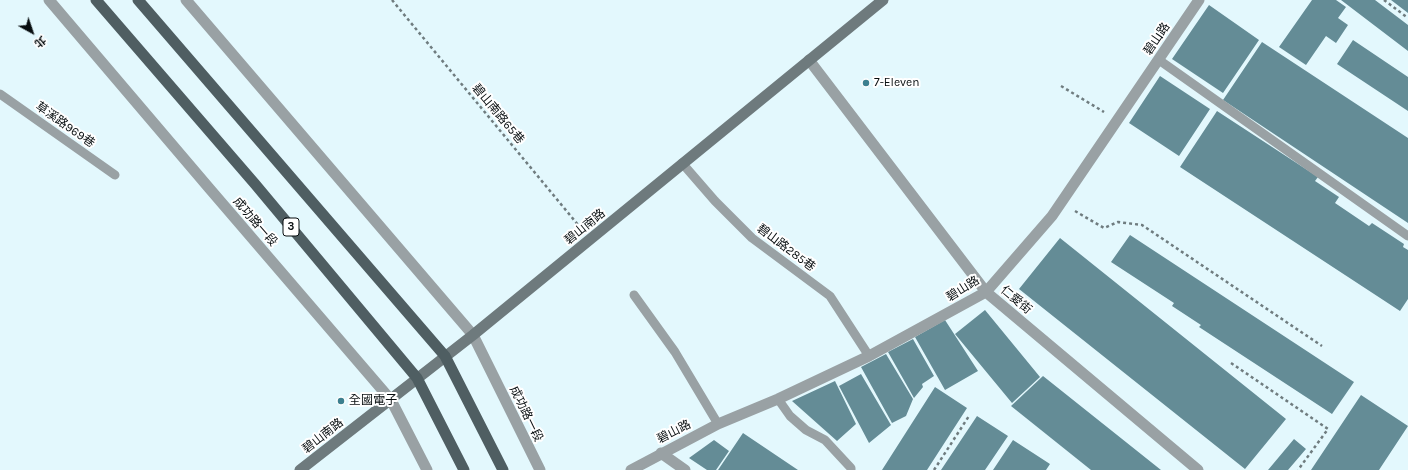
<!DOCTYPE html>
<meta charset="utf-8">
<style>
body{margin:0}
#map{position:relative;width:1408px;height:470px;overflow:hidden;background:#e3f8fd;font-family:Karla,"Noto Sans TC",sans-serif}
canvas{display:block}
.north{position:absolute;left:12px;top:12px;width:40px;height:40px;-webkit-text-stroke:3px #fff;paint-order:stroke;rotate:140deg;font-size:11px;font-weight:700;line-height:16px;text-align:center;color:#070d0f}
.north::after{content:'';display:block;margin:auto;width:14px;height:18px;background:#070d0f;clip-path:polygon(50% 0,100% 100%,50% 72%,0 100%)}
</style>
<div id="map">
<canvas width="1408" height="470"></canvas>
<div class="north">北</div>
</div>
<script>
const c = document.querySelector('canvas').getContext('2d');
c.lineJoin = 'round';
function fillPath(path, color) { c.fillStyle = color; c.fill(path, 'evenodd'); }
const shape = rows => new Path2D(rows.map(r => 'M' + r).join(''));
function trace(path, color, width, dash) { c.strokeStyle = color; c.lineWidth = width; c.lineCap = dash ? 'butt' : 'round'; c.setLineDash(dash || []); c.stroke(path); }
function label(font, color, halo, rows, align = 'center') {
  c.font = font + ' Karla,"Noto Sans TC",sans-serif'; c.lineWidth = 4; c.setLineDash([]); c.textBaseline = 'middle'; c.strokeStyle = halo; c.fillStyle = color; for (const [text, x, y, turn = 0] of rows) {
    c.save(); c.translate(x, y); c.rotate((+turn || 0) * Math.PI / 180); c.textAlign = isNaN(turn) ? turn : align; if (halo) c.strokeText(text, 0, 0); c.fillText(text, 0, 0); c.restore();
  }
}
const building = shape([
 [1312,0,1336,0,1346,7,1338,18,1348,25,1336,43,1326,36,1306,65,1279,47],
 [1341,0,1375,0,1408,25,1408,51],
 [1391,0,1408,0,1408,13],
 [1209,5,1259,40,1223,93,1172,59],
 [1353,40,1408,77,1408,111,1337,64],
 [1262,42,1408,138,1408,223,1223,100],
 [1160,76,1210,109,1179,156,1129,123],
 [1217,111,1318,177,1315,181,1339,197,1335,203,1369,226,1372,223,1404,244,1403,247,1408,250,1408,299,1400,311,1180,167],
 [1130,235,1354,382,1332,414,1199,327,1201,325,1172,306,1174,303,1111,262],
 [1060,238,1286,419,1245,469,1019,289],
 [985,310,1040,377,1012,403,955,334],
 [945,320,978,371,945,390,915,337],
 [913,339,934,376,922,384,923,387,914,398,888,352],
 [886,354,913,399,906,416,892,423,861,367],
 [861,374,891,425,869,443,839,386],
 [1043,376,1161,470,1091,470,1011,406],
 [835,381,856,424,837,441,792,401],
 [935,387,967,408,927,470,882,470],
 [1361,395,1408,426,1379,470,1311,470],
 [977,416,1008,436,985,470,941,470],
 [743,433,798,470,718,470],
 [1294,439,1306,449,1288,470,1268,470],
 [714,440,729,451,716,470,707,470,689,458],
 [1013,440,1050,464,1046,470,993,470]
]);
const path = shape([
 [392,0,579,226],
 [1384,0,1408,18],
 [1061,86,1104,112],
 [1075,211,1104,228,1118,222,1142,225,1322,346],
 [1231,363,1328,429,1298,470],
 [934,470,969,416]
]);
const service = shape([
 [1159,60,1408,236],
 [0,94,115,175],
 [682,163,715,201,752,238,830,296,869,356],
 [634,295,675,352,718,424],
 [778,399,790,416,806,430,825,440,851,468,851,470]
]);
const minor = shape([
 [49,0,209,188,391,400,427,470],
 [186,0,473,335,540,470],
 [809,60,986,292,1198,470],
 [661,453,685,470],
 [631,470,718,424,778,399,869,356,986,292,1052,216,1199,0]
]);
const secondary = shape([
 [300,470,473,335,883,0]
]);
const primary = shape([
 [96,0,255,184,417,378,464,470],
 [138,0,445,356,503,470]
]);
const markers = [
 [866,83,4,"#3c7f8f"],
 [341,401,4,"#3c7f8f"]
];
const shields = [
 [291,227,16]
];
const shieldNames = [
 ["3",291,227]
];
const streetNames = [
 ["碧山路",1157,39,-56],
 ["碧山南路65巷",498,114,50],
 ["草溪路969巷",65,125,35],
 ["成功路一段",255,222,49],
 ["碧山南路",585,227,-39],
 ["碧山路285巷",786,248,37],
 ["碧山路",963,289,-32],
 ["仁愛街",1016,300,40],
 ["成功路一段",526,414,64],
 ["碧山路",674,432,-27],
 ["碧山南路",323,436,-38]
];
const poiNames = [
 ["7-Eleven",874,83],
 ["全國電子",349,401]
];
fillPath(building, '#648c96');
trace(path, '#6f7c7f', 2.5, [3, 3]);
trace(service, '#99a1a4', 9);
trace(minor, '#99a1a4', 11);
trace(secondary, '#6e7a7d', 11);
trace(primary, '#4f5e62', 11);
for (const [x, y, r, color] of markers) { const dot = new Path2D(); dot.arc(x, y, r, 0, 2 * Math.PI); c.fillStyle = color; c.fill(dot); trace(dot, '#fff', 1.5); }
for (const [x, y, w] of shields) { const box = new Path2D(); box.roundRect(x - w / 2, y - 9, w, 18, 3); c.fillStyle = '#fff'; c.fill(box); trace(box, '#070d0f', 1); }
label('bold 11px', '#070d0f', null, shieldNames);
label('12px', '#070d0f', '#fff', streetNames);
label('12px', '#070d0f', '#fff', poiNames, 'left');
</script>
